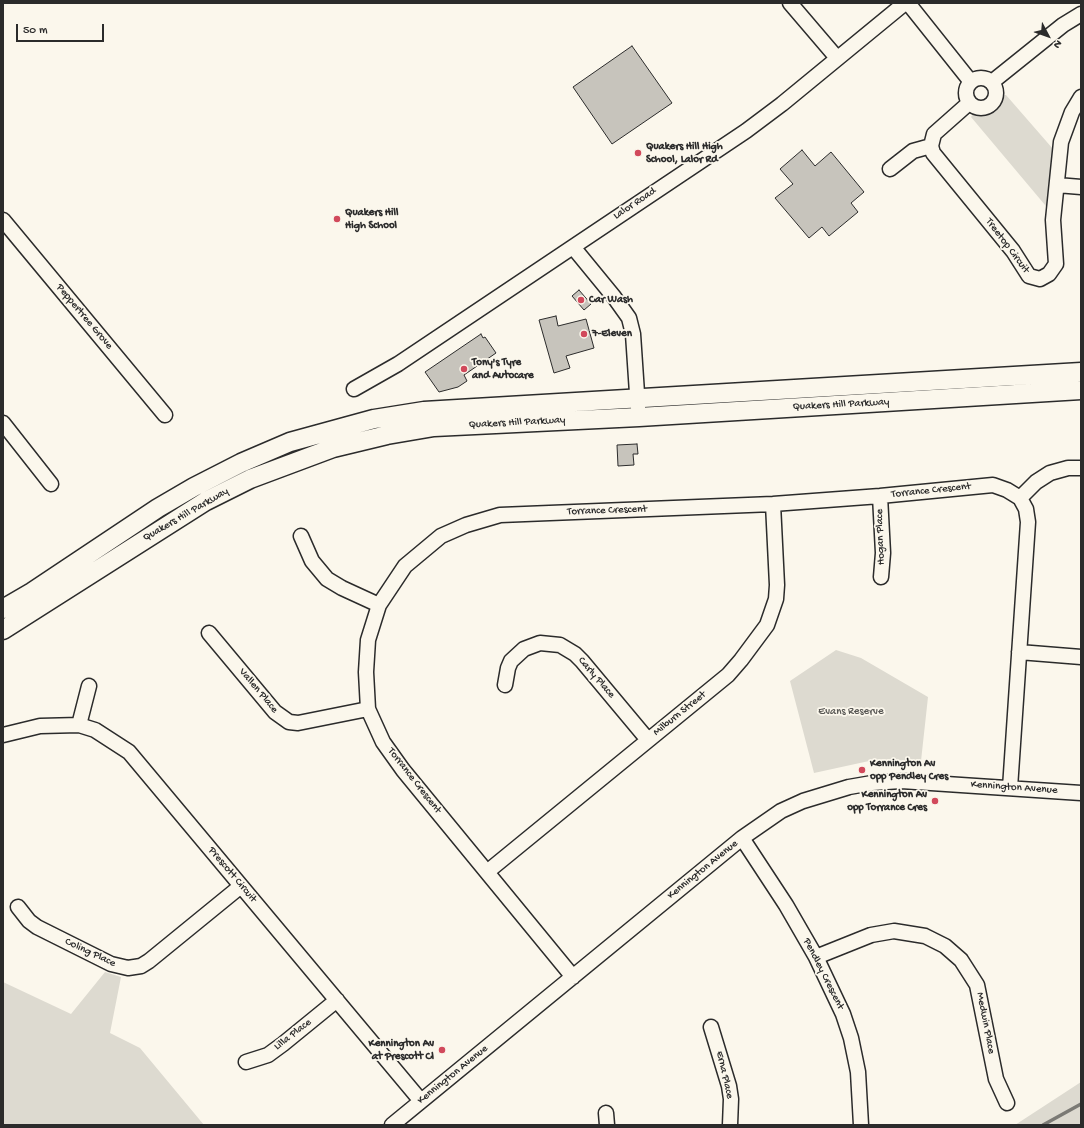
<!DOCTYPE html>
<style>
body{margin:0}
#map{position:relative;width:1084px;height:1128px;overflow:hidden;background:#fbf7ec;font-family:"Gochi Hand",sans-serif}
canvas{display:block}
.frame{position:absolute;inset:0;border:4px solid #2b2b2b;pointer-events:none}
.north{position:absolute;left:1028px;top:16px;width:40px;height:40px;-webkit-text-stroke:3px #fbf7ec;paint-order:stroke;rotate:131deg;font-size:11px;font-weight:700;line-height:16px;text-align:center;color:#2b2b2b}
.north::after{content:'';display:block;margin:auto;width:14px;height:18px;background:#2b2b2b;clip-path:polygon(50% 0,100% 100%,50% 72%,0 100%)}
.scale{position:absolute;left:16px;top:24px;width:88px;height:18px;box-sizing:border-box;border:2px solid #2b2b2b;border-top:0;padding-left:5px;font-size:12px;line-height:14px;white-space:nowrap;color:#2b2b2b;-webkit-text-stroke:3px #fbf7ec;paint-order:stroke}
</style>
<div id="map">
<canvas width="1084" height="1128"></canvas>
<div class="frame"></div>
<div class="north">N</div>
<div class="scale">50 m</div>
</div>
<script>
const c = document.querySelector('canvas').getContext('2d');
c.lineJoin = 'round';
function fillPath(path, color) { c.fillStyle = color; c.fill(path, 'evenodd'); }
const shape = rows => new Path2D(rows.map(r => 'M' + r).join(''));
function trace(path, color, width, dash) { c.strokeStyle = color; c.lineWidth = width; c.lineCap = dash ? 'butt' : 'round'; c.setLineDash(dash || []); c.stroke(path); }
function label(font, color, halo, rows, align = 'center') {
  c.font = font + ' "Gochi Hand",sans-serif'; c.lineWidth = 3.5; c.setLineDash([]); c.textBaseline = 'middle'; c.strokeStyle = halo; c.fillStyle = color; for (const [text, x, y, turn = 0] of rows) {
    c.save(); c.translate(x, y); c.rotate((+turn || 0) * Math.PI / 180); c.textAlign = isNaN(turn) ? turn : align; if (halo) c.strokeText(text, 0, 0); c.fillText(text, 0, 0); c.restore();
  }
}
const green = shape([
 [1006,95,1060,157,1053,220,1045,205,971,117,977,108,983,109,992,105,996,96],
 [836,650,861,658,928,697,921,761,869,761,814,773,790,681],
 [105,972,121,977,110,1033,140,1048,204,1125,3,1125,3,982,71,1014],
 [1081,1082,1081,1125,1015,1125]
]);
const stream = shape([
 [1043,1125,1081,1104]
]);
const building = shape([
 [632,46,672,103,612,144,573,87,632,46],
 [802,150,815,166,831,152,864,192,851,203,858,212,829,236,822,227,809,238,775,198,793,184,780,169,802,150],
 [579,290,591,304,584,310,572,296,579,290],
 [556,316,558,326,586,319,594,348,566,356,570,368,554,373,539,320,556,316],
 [481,334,483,338,485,337,496,353,464,375,467,381,458,387,439,392,425,372,481,334],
 [637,444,638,454,633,454,634,465,618,466,617,445,637,444]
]);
const minor = shape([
 [790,3,837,58],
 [908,3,971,82],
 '966 93a15 15 0 1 1 30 0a15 15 0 1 1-30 0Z',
 [992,82,1063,25,1081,14],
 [969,103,934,134,931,146,933,153,1013,251,1029,276,1040,279,1049,274,1056,264,1053,220,1061,142,1072,112,1081,97],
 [890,169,913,151,931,146],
 [1057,185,1081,187],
 [3,220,165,415],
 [573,247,614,297,629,318,633,334,638,408],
 [354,389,398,364,746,131,782,104,905,3],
 [3,423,51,484],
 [880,496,883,553,881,577],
 [1020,498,1036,482,1050,473,1068,468,1081,468],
 [301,536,312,561,327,579,342,588,379,605],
 [209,633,275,712,289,722,298,723,368,709],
 [1019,652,1081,657],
 [505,685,508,668,511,661,524,649,540,643,560,645,575,654,582,661,648,740],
 [79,725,89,686],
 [3,735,40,726,79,725,95,730,129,752,421,1101],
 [742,838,786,905,816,957,843,1014,851,1038,858,1072,861,1125],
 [487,872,728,675,741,660,767,625,776,599,777,585,773,504],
 [18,907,29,921,37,927,111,964,128,968,141,966,149,961,241,886],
 [816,957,871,935,894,931,925,936,945,946,961,960,977,985,996,1079,1007,1103],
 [573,977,403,770,383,742,368,709,366,672,368,640,379,605,405,566,441,536,466,525,500,515,773,504,880,496,993,485,1007,490,1020,498,1026,509,1028,522,1010,788],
 [711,1027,729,1086,731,1099,730,1125],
 [246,1062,268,1055,283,1044,337,1000],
 [606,1113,607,1125],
 [392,1125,742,838,781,811,803,801,849,787,872,783,901,781,1081,793]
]);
const major = shape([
 [3,609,32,592,158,508,194,487,241,463,290,442,374,419,424,411,1081,372],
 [3,630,206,501,250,479,333,448,387,435,434,427,639,417,1081,390]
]);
const markers = [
 [638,153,4,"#d1495b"],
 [337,219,4,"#d1495b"],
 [581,300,4,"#d1495b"],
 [584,334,4,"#d1495b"],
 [464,369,4,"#d1495b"],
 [862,770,4,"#d1495b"],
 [935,801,4,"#d1495b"],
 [442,1050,4,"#d1495b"]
];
const poiNames = [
 ["Quakers Hill High",646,147],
 ["School, Lalor Rd",646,160],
 ["Quakers Hill",345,213],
 ["High School",345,226],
 ["Car Wash",589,300],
 ["7-Eleven",592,334],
 ["Tony's Tyre",472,363],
 ["and Autocare",472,376],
 ["Kennington Av",870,764],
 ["opp Pendley Cres",870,777],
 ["Kennington Av",927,795,"right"],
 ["opp Torrance Cres",927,808,"right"],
 ["Kennington Av",434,1044,"right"],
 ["at Prescott Cl",434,1057,"right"]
];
const streetNames = [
 ["Lalor Road",635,204,-34],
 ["Treetop Circuit",1007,246,53],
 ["Peppertree Grove",84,317,50],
 ["Quakers Hill Parkway",841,405,-3],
 ["Quakers Hill Parkway",517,423,-3],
 ["Torrance Crescent",931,491,-6],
 ["Torrance Crescent",607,511,-2],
 ["Quakers Hill Parkway",186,515,-30],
 ["Hogan Place",881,537,-92],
 ["Carly Place",596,678,49],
 ["Vallen Place",258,691,50],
 ["Milburn Street",680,714,-39],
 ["Torrance Crescent",414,781,52],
 ["Kennington Avenue",1014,788,4],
 ["Kennington Avenue",703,870,-39],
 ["Prescott Circuit",232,875,50],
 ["Coling Place",90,953,25],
 ["Pendley Crescent",823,974,63],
 ["Medwin Place",985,1023,79],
 ["Lilla Place",293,1035,-38],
 ["Kennington Avenue",453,1075,-39],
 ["Erna Place",724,1075,77]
];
const parkNames = [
 ["Evans Reserve",851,712]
];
fillPath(green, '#dddad0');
trace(stream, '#7b7a75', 3.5);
fillPath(building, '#c7c4bc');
trace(building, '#2b2b2b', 1);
trace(minor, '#2b2b2b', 17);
trace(major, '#2b2b2b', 21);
trace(minor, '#fbf7ec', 14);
trace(major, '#fbf7ec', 18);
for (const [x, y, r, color] of markers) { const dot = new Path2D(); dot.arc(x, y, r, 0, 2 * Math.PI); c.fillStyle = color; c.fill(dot); trace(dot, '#fbf7ec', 1.5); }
label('bold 11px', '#2b2b2b', '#fbf7ec', poiNames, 'left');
label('11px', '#2b2b2b', '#fbf7ec', streetNames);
label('11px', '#585754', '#fbf7ec', parkNames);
</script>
